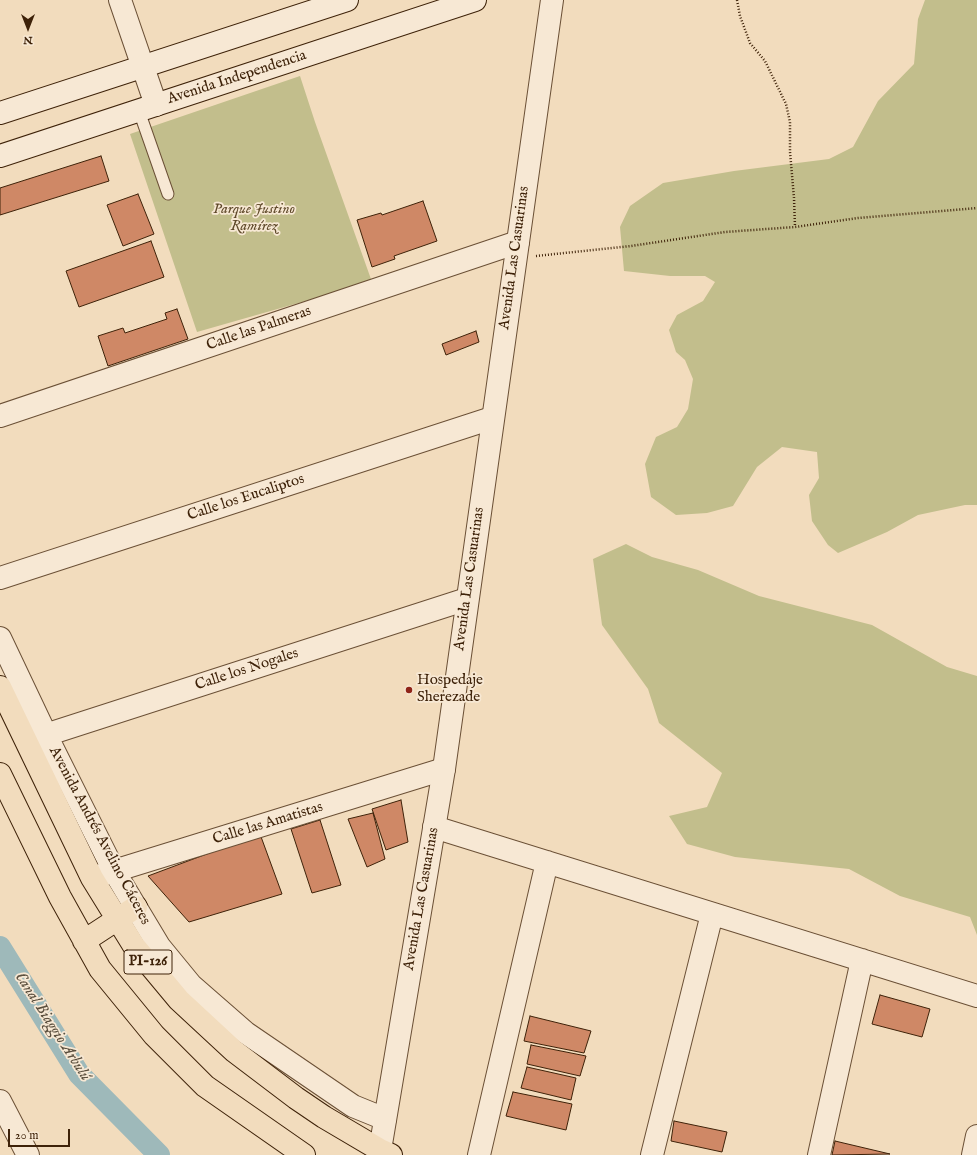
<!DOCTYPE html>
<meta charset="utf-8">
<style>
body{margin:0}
#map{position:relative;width:977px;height:1155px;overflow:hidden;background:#f2dcbd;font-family:"IM FELL English",serif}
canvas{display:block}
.north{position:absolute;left:8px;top:8px;width:40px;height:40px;-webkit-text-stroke:3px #f7e8d4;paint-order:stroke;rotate:180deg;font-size:11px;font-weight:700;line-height:16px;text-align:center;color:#3e2209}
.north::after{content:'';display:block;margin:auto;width:14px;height:18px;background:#3e2209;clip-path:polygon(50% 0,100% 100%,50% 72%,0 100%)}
.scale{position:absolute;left:8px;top:1129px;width:62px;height:18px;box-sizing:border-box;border:2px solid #3e2209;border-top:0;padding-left:5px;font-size:12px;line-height:14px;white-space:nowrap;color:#3e2209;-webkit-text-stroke:3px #f7e8d4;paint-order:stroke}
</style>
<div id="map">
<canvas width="977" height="1155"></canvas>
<div class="north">N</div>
<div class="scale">20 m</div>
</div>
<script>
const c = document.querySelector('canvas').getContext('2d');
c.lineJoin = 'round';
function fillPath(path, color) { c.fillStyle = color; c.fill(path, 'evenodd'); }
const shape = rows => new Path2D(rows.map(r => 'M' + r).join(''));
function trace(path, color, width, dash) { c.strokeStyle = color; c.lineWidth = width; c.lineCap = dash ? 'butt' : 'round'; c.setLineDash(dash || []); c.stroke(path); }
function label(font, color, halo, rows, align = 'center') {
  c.font = font + ' "IM FELL English",serif'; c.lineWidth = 3.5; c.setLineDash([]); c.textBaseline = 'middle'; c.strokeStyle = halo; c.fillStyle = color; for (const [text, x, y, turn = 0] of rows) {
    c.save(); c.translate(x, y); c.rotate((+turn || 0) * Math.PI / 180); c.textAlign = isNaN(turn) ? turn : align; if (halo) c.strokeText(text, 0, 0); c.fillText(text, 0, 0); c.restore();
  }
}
const green = shape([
 [925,0,977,0,977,505,965,505,918,515,887,532,838,553,828,545,812,521,809,495,819,478,817,452,782,447,757,467,733,506,707,513,676,515,651,497,645,464,656,437,677,427,688,409,693,379,685,360,676,352,669,330,677,315,703,301,715,282,705,276,670,276,624,271,620,227,630,206,663,183,734,171,829,159,853,147,878,101,914,64,918,19],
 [300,76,315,122,372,282,197,332,130,134],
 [626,544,652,557,698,570,759,596,872,625,947,667,977,676,977,935,970,917,900,896,849,869,735,857,687,844,669,816,707,807,722,773,659,723,648,689,602,625,593,559]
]);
const canal = shape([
 [0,947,79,1074,159,1155]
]);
const building = shape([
 [101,156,109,181,0,215,0,188,101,156],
 [138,194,154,234,123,246,107,205,138,194],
 [423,201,437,241,394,256,395,259,372,267,357,220,381,213,382,215,423,201],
 [151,241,164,277,79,307,66,271,151,241],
 [177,309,188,339,108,366,98,336,123,328,125,333,167,319,165,313,177,309],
 [476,331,479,342,446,355,442,344,476,331],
 [401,800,408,842,386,850,372,809,401,800],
 [373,813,385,859,367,867,348,819,373,813],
 [320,820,341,885,312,893,291,829,320,820],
 [260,834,282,894,189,922,148,876,260,834],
 [880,995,930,1009,922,1037,872,1024,880,995],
 [530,1016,591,1031,584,1053,524,1041,530,1016],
 [531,1045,586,1056,580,1076,527,1064,531,1045],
 [527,1067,576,1078,571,1100,521,1088,527,1067],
 [513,1092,572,1104,566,1130,506,1116,513,1092],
 [674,1121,727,1132,722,1152,671,1141,674,1121],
 [835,1141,890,1154,832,1155,835,1141]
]);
const path = shape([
 [737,0,740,16,750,43,765,61,786,104,790,122,790,152,794,198,795,227],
 [536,256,631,246,725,232,795,227,858,218,977,208]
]);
const service = shape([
 [139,111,168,194]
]);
const minor = shape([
 [120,0,156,105],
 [0,416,518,242],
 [0,578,492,418],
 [0,638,46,735,114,871,159,946,191,985,246,1033,353,1106,385,1119],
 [33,739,467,599],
 [434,827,977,996],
 [101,875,444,769],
 [479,1155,547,862],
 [652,1155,712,914],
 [819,1155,862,960],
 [973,1155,977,1136]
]);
const tertiary = shape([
 [0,1101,28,1155],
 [378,1155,380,1150,444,769,552,0]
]);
const secondary = shape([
 [0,113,347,0],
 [0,156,475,0]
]);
const trunk = shape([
 [0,687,92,878,134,946,179,1000,234,1051,296,1098,324,1117,380,1150,391,1155],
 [0,774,60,897,100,969,154,1035,205,1086,304,1155],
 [84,941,136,907]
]);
const markers = [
 [409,690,4,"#8f2418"]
];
const shields = [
 [148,962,48]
];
const shieldNames = [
 ["PI-126",148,962]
];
const streetNames = [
 ["Avenida Independencia",237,78,-18],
 ["Avenida Las Casuarinas",515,258,-82],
 ["Calle las Palmeras",259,329,-19],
 ["Calle los Eucaliptos",246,498,-18],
 ["Avenida Las Casuarinas",470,579,-82],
 ["Calle los Nogales",247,670,-18],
 ["Calle las Amatistas",268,824,-17],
 ["Avenida Andrés Avelino Cáceres",99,836,62],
 ["Avenida Las Casuarinas",422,899,-80]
];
const parkNames = [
 ["Parque Justino",254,210],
 ["Ramírez",254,227]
];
const poiNames = [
 ["Hospedaje",417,681],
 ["Sherezade",417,698]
];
const waterNames = [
 ["Canal Biaggio Arbulú",52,1027,57]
];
fillPath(green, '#c2be8c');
trace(canal, '#9eb9ba', 22);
fillPath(building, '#cf8866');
trace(building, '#3e2209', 1);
trace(service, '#6b5036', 13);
trace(minor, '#6b5036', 24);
trace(tertiary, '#6b5036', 24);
trace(secondary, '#3e2209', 24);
trace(trunk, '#3e2209', 24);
trace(path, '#3e2209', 2.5, [1, 2]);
trace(service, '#f7e8d4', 11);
trace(minor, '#f7e8d4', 22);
trace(tertiary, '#f7e8d4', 22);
trace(secondary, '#f7e8d4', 22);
trace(trunk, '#f2dcbd', 22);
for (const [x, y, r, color] of markers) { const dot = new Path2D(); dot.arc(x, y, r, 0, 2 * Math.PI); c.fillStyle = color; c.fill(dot); trace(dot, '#f7e8d4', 1.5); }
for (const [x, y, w] of shields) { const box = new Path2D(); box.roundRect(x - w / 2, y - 12, w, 24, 3); c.fillStyle = '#f7e8d4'; c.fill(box); trace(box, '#3e2209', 1); }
label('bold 14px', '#3e2209', null, shieldNames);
label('15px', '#3e2209', '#f7e8d4', streetNames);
label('italic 15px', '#5f492a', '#f7e8d4', parkNames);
label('15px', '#3e2209', '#f7e8d4', poiNames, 'left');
label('italic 16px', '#5b4f3e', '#f7e8d4', waterNames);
</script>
